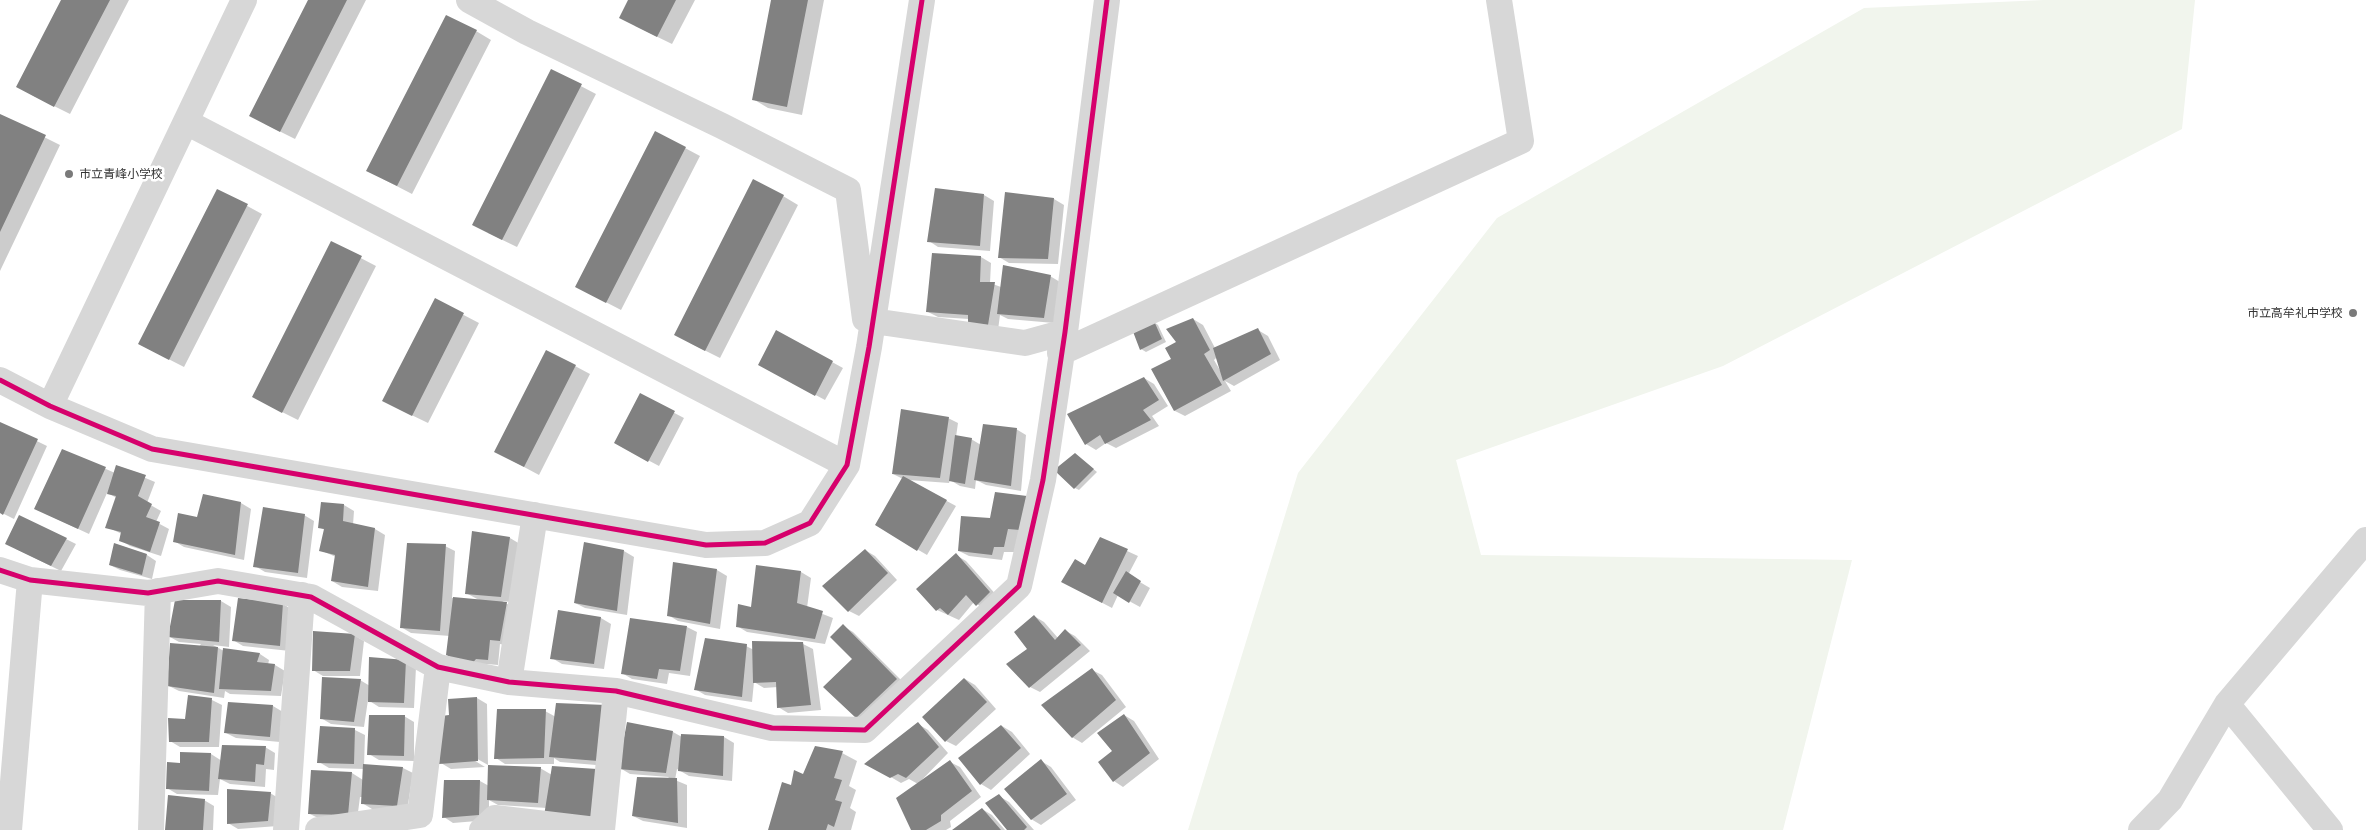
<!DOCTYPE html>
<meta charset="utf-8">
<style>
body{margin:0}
canvas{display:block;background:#fff}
</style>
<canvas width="2366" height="830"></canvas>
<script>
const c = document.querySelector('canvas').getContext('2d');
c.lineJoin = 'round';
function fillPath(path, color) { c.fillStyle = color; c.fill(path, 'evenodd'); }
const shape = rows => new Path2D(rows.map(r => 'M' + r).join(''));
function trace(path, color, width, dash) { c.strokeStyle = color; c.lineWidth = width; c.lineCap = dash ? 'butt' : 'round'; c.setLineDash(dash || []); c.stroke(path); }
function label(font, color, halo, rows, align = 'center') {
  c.font = font + ' Inter,"Noto Sans JP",sans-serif'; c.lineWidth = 5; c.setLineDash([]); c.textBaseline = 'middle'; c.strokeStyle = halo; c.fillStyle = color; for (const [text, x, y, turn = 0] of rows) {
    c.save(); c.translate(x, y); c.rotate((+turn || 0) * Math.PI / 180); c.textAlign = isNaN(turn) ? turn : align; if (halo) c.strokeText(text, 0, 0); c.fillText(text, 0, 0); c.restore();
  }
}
const green = shape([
 [2044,0,2195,0,2182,129,1723,366,1456,460,1481,555,1852,560,1783,830,1188,830,1298,473,1497,218,1864,8]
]);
const shadow = shape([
 [62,0,129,0,70,114,32,95],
 [309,0,366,0,295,139,265,124],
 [630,0,695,0,672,44,635,26],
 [772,0,824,0,802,115,768,108,753,99],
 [476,31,491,40,412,194,383,179],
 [552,71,596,94,517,247,488,233],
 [0,115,60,145,0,271],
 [685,148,700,156,621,310,592,295],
 [218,190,262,214,184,367,139,344],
 [1006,193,1054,199,1064,205,1058,264,1009,263,999,257],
 [984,195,994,201,990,251,938,247,929,241],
 [783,196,798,205,720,358,690,343],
 [332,243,376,266,298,420,268,405],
 [981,257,991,263,990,283,1001,287,1050,276,1060,282,1054,323,1008,319,1000,315,998,330,969,319,938,317,928,312],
 [435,300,479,323,428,423,399,409],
 [1193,319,1203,325,1215,348,1258,330,1268,336,1280,360,1234,386,1225,381,1231,391,1185,416,1175,411,1153,370,1173,360,1177,342],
 [1217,357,1221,372,1214,360],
 [1154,322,1158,325,1166,342,1146,352,1141,349],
 [777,332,843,368,825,400,769,370],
 [575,366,590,374,539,475,511,460],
 [1144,378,1154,384,1168,406,1152,416,1159,426,1116,448,1106,443,1096,450,1086,444],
 [640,395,684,418,659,466,625,448],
 [948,418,958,423,956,437,971,439,981,445,1016,429,1026,435,1021,491,986,485,976,480,975,489,960,486,950,480,949,483,908,480,956,506,927,555,876,525,903,479,893,474],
 [0,423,47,446,14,519,0,512],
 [63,450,115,473,117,466,155,482,147,503,161,511,156,522,169,529,161,556,130,546,120,540,122,534,107,527,117,498,107,493,89,534,46,514],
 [1075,454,1097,472,1079,490,1075,488],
 [1027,497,1014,552,1004,552,1002,560,969,556,959,551,991,519],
 [241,503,251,509,244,560,184,547,174,541,198,519],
 [344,505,354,511,353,525,375,529,385,535,378,591,342,587,332,581,336,557,320,550,325,530,319,527],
 [304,515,314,521,307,578,265,572,255,566],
 [473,533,510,538,520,544,511,602,502,601,516,609,510,646,500,644,498,665,487,664,481,670,450,636,411,633,401,627,445,546,455,551,452,598,479,600,466,593],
 [66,539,76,544,61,571,16,549],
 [1101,539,1138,556,1128,575,1150,588,1140,607,1118,595,1112,608,1072,587],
 [865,550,875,556,897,580,859,616,849,611],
 [624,551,634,557,627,615,585,608,575,603],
 [147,555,156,561,152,579,120,570,110,565],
 [956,555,966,561,999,598,987,611,974,602,959,620,937,610,918,590],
 [674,563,717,570,727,576,720,629,678,621,668,615],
 [758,566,801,572,811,578,807,608,833,618,825,644,747,632,737,626,752,608],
 [221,601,231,607,229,647,213,645,224,651,260,654,269,660,268,665,275,665,285,671,281,696,230,694,225,691,224,698,179,691,169,686,201,644,179,642,170,637],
 [283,604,293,610,290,651,243,646,233,640],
 [559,611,601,618,611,624,604,669,562,664,552,658],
 [1034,616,1044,622,1058,638,1066,631,1075,636,1090,651,1040,692,1030,687,1029,649],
 [843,626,853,632,906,685,867,723,857,717,854,659],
 [687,627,697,632,690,676,669,673,667,684,632,679,622,673],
 [354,635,364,641,360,676,323,676,313,670],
 [803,644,813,649,821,710,788,713,778,707,778,687,764,688,754,682,752,702,705,695,695,689,746,646,754,650],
 [406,661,416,667,414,708,379,707,368,700,364,727,331,724,321,718,360,680,370,686],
 [1092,670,1102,675,1126,707,1082,743,1072,737],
 [965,679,975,685,996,709,956,746,946,741],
 [477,698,487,704,488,765,474,757,472,759,485,767,451,769,441,763,451,716],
 [212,700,222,705,219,747,180,747,170,741,186,721],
 [273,706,283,712,280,742,236,738,226,733],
 [545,711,556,717,608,766,560,762,554,758,554,764,505,764,496,758],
 [1124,715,1134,721,1159,759,1123,787,1114,781,1113,752],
 [404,716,414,722,414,761,379,760,369,754],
 [628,723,673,732,682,737,724,737,734,743,732,781,689,776,677,769,675,780,687,785,687,828,643,821,633,816,669,777,630,774,620,768],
 [918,724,928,730,948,753,918,784,950,762,960,767,981,797,950,821,951,827,946,830,912,830,918,784,909,779,901,783,867,763],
 [1002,726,1012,732,1030,754,991,790,981,784,960,759],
 [355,730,365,735,364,766,403,768,413,773,407,811,372,809,362,803,362,797,360,797,357,820,320,819,310,814,313,771,352,773,363,780,364,769,329,768,319,762],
 [265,747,275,753,274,770,266,769,265,787,230,784,220,779,218,795,177,794,167,788,181,764,181,753,211,754,222,761],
 [842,753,857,761,849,786,856,790,850,808,856,812,851,830,769,830,792,787,803,776],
 [1041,761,1051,767,1076,800,1041,825,1031,819],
 [540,768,552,775,547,808,498,805,489,800,489,820,453,823,444,817,480,781,489,786],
 [270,793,280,799,278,826,238,829,228,823],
 [999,796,1009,802,1034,830,1009,830],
 [204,800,214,806,213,830,167,830],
 [982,809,992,815,1005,830,954,830]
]);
const building = shape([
 [61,0,110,0,54,107,16,87],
 [308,0,347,0,280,132,249,116],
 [628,0,676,0,657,37,619,18],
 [771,0,808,0,787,107,752,100],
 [446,15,477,30,397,186,366,171],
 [551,69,582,84,502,240,472,225],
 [0,114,46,135,0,232],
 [655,131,686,147,606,303,575,287],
 [753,179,784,195,705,351,674,335],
 [935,188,984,194,980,246,927,242],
 [217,189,248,204,169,360,138,344],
 [1005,192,1054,198,1048,259,998,258],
 [331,241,362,256,282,413,252,397],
 [932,253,981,256,980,282,995,282,988,325,968,324,968,315,926,312],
 [1003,265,1051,275,1044,318,997,314],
 [435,298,464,313,412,416,382,401],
 [1193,318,1210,350,1204,354,1222,385,1174,411,1151,369,1171,359,1165,348,1176,342,1166,329],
 [1154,321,1162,339,1140,350,1132,329],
 [1258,328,1271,354,1223,381,1213,348],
 [776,330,833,361,815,396,758,365],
 [546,350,576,365,524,467,494,452],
 [1144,377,1159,400,1143,410,1151,420,1105,444,1100,435,1085,445,1067,414],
 [640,393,675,411,648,462,614,443],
 [901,409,949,417,940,478,892,474],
 [0,422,38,439,3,515,0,513],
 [983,424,1017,428,1011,486,974,480],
 [955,435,972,438,965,484,949,481],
 [62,449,106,467,78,529,34,509],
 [1075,453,1094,469,1074,489,1054,470],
 [116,465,146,475,138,496,152,504,146,517,160,522,150,552,119,541,121,532,105,528,116,496,107,494],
 [903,476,947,500,917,551,875,525],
 [995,492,1027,496,1020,530,1008,529,1004,547,994,547,992,555,958,551,961,516,990,518],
 [203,494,241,502,235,555,173,542,178,513,197,517],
 [321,502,344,504,343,521,375,528,368,587,331,581,335,555,319,551,324,529,318,528],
 [263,507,305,514,298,573,253,567],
 [19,515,67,538,51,566,5,544],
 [472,531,510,537,501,597,465,594],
 [1100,537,1128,549,1102,603,1061,582,1075,559,1085,565],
 [584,542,624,550,617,611,574,603],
 [114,543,147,554,142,575,109,565],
 [407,543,446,544,440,631,400,628],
 [865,549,888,573,848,612,822,586],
 [956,553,990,592,976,606,966,595,948,615,940,608,936,611,916,589],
 [673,562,717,569,710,624,667,616],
 [756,565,801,571,797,603,823,611,815,639,736,627,738,604,751,607],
 [1126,571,1141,581,1129,603,1113,593],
 [453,597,507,602,500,641,490,640,488,660,476,659,470,666,446,655],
 [238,598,283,603,280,646,232,641],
 [175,600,221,600,219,642,168,637],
 [558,610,601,617,594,664,550,659],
 [1034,615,1055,640,1065,629,1081,645,1029,688,1006,664,1027,649,1014,632],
 [630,618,687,626,680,671,659,669,657,679,621,674],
 [843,624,897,679,856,718,823,687,852,659,830,637],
 [313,631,355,634,350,671,312,671],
 [705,638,747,644,742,697,694,690],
 [752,641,803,642,811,705,777,708,776,682,753,683],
 [170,643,218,647,214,693,167,686],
 [223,648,260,653,257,662,275,664,271,691,219,689],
 [369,657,406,660,404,703,368,702],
 [1092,668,1116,700,1072,738,1041,705],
 [322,677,361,679,354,722,320,719],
 [964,678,987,702,945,742,922,717],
 [188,695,212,698,209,742,169,742,168,718,185,719],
 [477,697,478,761,439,764,441,716,449,715,448,699],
 [228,702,273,705,270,737,224,733],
 [556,703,606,705,598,761,549,757],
 [497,709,546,709,544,758,494,759],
 [1124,714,1150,753,1113,782,1098,762,1112,751,1097,733],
 [369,715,405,715,404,756,367,755],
 [627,722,673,731,666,773,618,769],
 [918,722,939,747,906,778,898,774,890,778,864,764],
 [1001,725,1021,748,980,785,958,758],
 [320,726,355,728,354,764,317,763],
 [681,734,724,736,723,776,678,771],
 [222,745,266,746,264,765,256,764,255,782,218,779],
 [815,746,843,751,834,778,842,780,835,800,842,802,834,827,828,824,826,830,768,830,782,782,791,785,794,770,803,774],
 [180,752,211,753,209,791,166,789,167,762,180,763],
 [1041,759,1067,794,1031,820,1004,789],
 [950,760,972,791,941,815,941,821,926,830,911,830,896,798],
 [363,764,403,767,397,806,361,804],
 [488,765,541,767,538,803,487,800],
 [552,766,597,769,591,820,544,816],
 [311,770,352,772,348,815,308,814],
 [637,777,677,778,678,823,632,816],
 [444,780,480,780,479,815,442,818],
 [227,789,271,792,268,821,227,824],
 [999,794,1027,827,1024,830,1007,830,985,803],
 [168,795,205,799,203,830,165,830],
 [982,808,1001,830,952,830]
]);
const minor = shape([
 [469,0,527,32,722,126,848,190,865,319],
 [186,122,847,465],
 [873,321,1025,343,1065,332],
 [1060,353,1521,141,1499,0],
 [0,380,50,406,152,449,706,545,765,543,810,523,847,465,869,347,922,0],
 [50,406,244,0],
 [0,570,30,580,148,593,218,581,311,597,438,667,509,682,616,691,772,728,865,730,1019,586,1043,480,1065,332,1107,0],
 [509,682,535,515],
 [2227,704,2330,830],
 [9,830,30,580],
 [151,830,158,591],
 [286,830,302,595],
 [318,830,420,815,438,667],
 [482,830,495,818,596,830],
 [602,830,616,691],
 [2141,830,2170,800,2227,704,2366,540]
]);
const cycleway = shape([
 [0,380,50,406,152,449,706,545,765,543,810,523,847,465,869,347,922,0],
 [0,570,30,580,148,593,218,581,311,597,438,667,509,682,616,691,772,728,865,730,1019,586,1043,480,1065,332,1107,0]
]);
const markers = [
 [69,174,5,"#7a7a7a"],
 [2353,313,5,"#7a7a7a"]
];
const poiNames = [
 ["市立青峰小学校",79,174],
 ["市立高牟礼中学校",2343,313,"right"]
];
fillPath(green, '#f1f5ed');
fillPath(shadow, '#0003');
fillPath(building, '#818181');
trace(minor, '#d7d7d7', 26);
trace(cycleway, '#d6006c', 5);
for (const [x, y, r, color] of markers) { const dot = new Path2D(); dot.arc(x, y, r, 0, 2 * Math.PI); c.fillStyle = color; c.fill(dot); trace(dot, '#fff', 2); }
label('12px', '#333', '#fff', poiNames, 'left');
</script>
